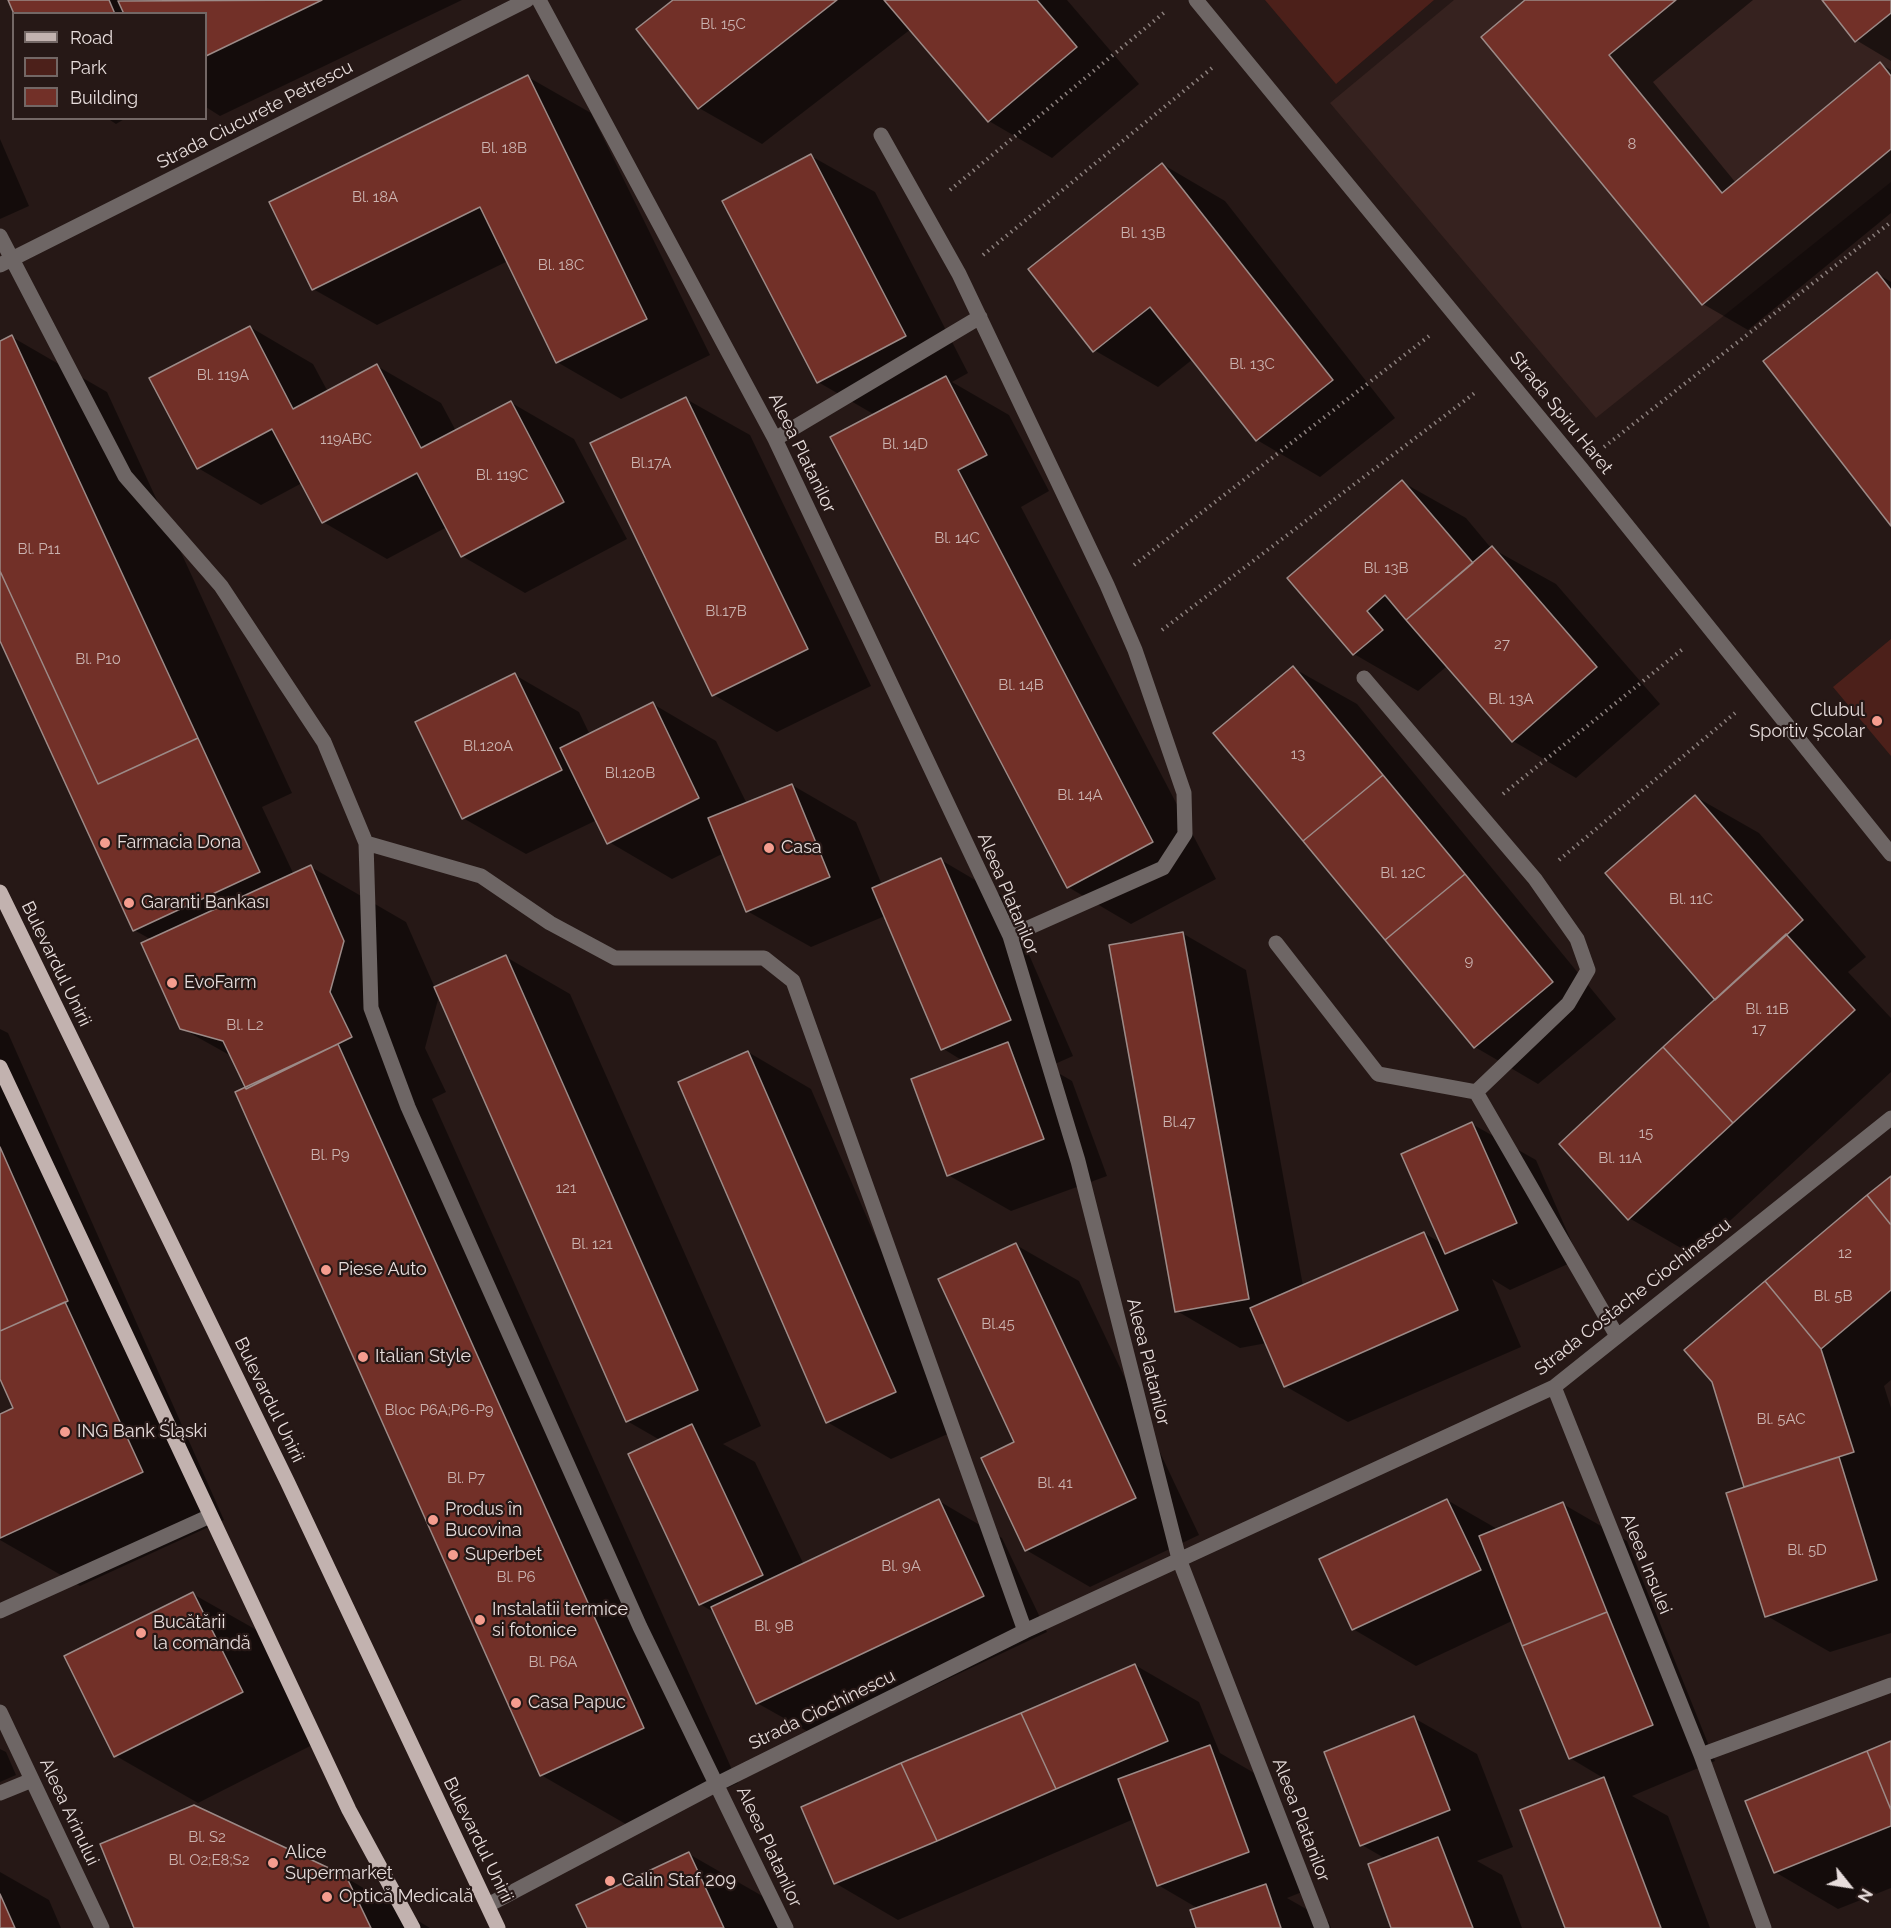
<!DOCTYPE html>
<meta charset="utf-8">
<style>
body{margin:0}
#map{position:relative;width:1891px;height:1928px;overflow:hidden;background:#261816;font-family:Raleway,sans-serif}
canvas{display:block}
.legend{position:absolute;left:12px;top:12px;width:195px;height:108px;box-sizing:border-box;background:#261816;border:2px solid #736765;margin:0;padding:8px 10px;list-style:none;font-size:18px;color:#e7dddc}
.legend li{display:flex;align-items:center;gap:12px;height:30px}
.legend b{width:30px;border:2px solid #736765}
.north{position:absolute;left:1819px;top:1856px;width:60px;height:60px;-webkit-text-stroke:4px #261816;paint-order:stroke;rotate:120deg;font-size:16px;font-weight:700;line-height:24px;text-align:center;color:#e7dddc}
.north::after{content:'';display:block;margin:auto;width:21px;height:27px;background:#e7dddc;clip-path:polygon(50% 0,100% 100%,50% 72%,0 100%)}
</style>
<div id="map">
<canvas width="1891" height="1928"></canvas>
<ul class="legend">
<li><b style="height:8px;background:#c2b2af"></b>Road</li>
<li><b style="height:16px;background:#4c201a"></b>Park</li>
<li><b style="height:16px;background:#723028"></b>Building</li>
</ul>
<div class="north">N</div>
</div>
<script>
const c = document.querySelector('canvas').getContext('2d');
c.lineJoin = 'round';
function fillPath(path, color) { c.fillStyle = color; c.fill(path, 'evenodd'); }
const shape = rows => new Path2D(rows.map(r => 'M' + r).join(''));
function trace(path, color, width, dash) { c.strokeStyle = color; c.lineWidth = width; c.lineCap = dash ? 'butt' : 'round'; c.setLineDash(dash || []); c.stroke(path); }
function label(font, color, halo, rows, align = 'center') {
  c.font = font + ' Raleway,sans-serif'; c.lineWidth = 4.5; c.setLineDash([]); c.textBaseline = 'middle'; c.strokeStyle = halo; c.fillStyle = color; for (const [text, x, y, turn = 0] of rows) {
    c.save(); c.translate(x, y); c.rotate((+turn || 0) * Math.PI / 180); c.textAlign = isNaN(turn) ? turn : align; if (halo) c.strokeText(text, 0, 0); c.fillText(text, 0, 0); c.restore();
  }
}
const built = shape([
 [1454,0,1891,0,1891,182,1596,418,1330,103]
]);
const green = shape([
 [1265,0,1434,0,1336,84],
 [1891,639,1891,756,1833,687]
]);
const shadow = shape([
 [9,0,462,0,220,116,206,107,206,14,16,14],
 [675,0,1067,0,1139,84,1052,158,989,121,911,29,762,144,699,108],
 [1528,0,1753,0,1653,82,1736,183,1880,64,1891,70,1891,213,1748,330,1703,304],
 [1824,0,1891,0,1891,61,1856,40],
 [528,77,591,113,710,355,621,399,557,362,508,261,377,325,313,289],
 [107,118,126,118,116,124],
 [0,139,29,206,0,219],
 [811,156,875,192,968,373,952,382,1009,415,1049,491,1021,507,1216,879,1131,924,1068,887,875,415,818,382],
 [1162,164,1225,201,1395,418,1320,477,1257,440,1193,359,1158,387,1094,350],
 [1878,274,1891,282,1891,523],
 [250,327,313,364,328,392,377,366,441,403,456,431,510,402,574,439,627,539,525,593,462,556,447,527,387,559,323,522,302,483,261,505,198,468],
 [12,337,107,392,292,793,262,807,294,875,311,867,406,922,435,988,506,957,570,994,761,1426,723,1444,755,1462,804,1565,939,1501,1002,1538,1047,1632,821,1739,757,1703,715,1613,700,1604,660,1440,627,1421,439,996,425,1048,446,1092,432,1099,738,1783,636,1830,541,1775,249,1089,233,1057,181,1028,152,940,134,930,0,638,0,342],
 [686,399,750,435,871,686,777,732,714,695],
 [1402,482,1466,518,1491,548,1556,584,1660,704,1576,778,1513,741,1447,666,1418,691,1354,654],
 [1293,668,1357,704,1616,1019,1538,1084,1475,1047],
 [515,675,579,712,590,735,653,704,716,741,747,804,792,785,856,822,882,885,941,860,1004,897,1073,1056,1048,1067,1072,1081,1107,1176,1011,1211,948,1175,963,1061,942,1048,885,916,811,947,747,911,724,853,672,879,609,842,597,820,526,854,463,818],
 [1696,797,1759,833,1866,957,1848,972,1891,1018,1891,1072,1693,1255,1629,1218,1717,1000],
 [1182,933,1246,970,1303,1286,1424,1233,1443,1244,1472,1124,1536,1160,1579,1259,1510,1290,1492,1279,1521,1347,1348,1422,1285,1386,1267,1343,1240,1348,1177,1311],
 [0,1029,8,1033,224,1520,80,1586,0,1540,0,1416,15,1409,0,1375],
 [748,1052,811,1089,959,1429,891,1459,827,1422],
 [1891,1180,1891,1380,1884,1386,1891,1408,1891,1633,1830,1652,1767,1616,1746,1487,1713,1382],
 [1016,1245,1079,1281,1199,1535,1090,1587,1026,1550,1016,1443],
 [1447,1500,1499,1530,1563,1504,1627,1541,1715,1761,1632,1796,1668,1816,1710,1928,1566,1928,1521,1811,1605,1779,1570,1758,1514,1620,1416,1666,1353,1629],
 [193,1594,276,1641,324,1739,198,1803,116,1756],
 [1135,1665,1199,1702,1220,1753,1273,1784,1312,1888,1287,1898,1329,1922,1331,1928,1198,1928,1199,1909,1158,1885,1134,1819,898,1920,835,1883],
 [1414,1718,1477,1754,1513,1847,1477,1861,1502,1875,1522,1928,1393,1928,1386,1859,1362,1845],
 [1891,1743,1891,1888,1838,1909,1775,1872],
 [0,1749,6,1752,16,1775,0,1782],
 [689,1854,771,1901,784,1928,588,1928],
 [0,1872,49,1900,61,1928,0,1928],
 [345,1877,430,1928,136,1928]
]);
const building = shape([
 [8,0,109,0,115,14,14,14,8,0],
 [322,0,206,56,206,14,124,14,118,1,322,0],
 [673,0,837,0,698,109,636,29,673,0],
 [884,0,1037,0,1077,47,988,122,884,0],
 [1525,0,1676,0,1609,55,1722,193,1880,62,1891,76,1891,149,1702,305,1481,37,1525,0],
 [1822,0,1891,0,1891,13,1855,42,1822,0],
 [528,75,647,319,556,363,480,207,312,290,269,202,528,75],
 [811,154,906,336,817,383,722,201,811,154],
 [1162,163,1333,380,1256,441,1150,307,1093,352,1028,269,1162,163],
 [1877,272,1891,290,1891,526,1763,361,1877,272],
 [250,326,293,409,377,364,421,448,511,401,564,502,461,557,417,473,322,523,272,429,197,469,149,378,250,326],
 [12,335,198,738,98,784,0,571,0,341,12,335],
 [946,376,987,455,958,470,1153,842,1067,888,830,437,946,376],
 [686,397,808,649,712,696,590,443,686,397],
 [1402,480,1473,563,1406,620,1385,595,1367,611,1383,630,1353,655,1287,578,1402,480],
 [1492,546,1597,667,1512,742,1406,620,1492,546],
 [0,571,98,784,198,738,260,872,133,931,0,641,0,571],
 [1293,666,1383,775,1303,841,1213,733,1293,666],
 [515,673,562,770,462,819,415,722,515,673],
 [653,702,699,798,607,844,560,748,653,702],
 [1383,775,1465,874,1385,940,1303,841,1383,775],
 [792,784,830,877,746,912,708,818,792,784],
 [1695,795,1803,920,1715,1000,1605,873,1695,795],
 [941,858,1011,1020,941,1050,872,888,941,858],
 [311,865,344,941,330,992,352,1037,246,1089,223,1041,180,1029,141,943,311,865],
 [1465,874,1553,982,1474,1048,1385,940,1465,874],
 [1183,932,1249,1299,1175,1312,1109,945,1183,932],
 [1786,934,1855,1010,1733,1123,1663,1047,1786,934],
 [506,955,698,1390,626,1422,434,987,506,955],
 [1008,1042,1044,1139,947,1176,911,1079,1008,1042],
 [338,1044,644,1728,540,1776,235,1092,338,1044],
 [1663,1047,1733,1123,1628,1220,1559,1144,1663,1047],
 [748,1051,896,1392,826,1423,678,1082,748,1051],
 [1472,1122,1517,1223,1445,1254,1401,1154,1472,1122],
 [0,1147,68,1301,0,1331,0,1147],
 [1891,1176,1891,1225,1867,1195,1891,1176],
 [1867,1195,1891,1225,1891,1290,1821,1349,1765,1281,1867,1195],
 [1424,1232,1458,1310,1284,1387,1250,1308,1424,1232],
 [1016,1243,1136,1498,1025,1551,981,1458,1014,1442,938,1279,1016,1243],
 [1765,1281,1821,1349,1854,1452,1744,1487,1712,1382,1684,1350,1765,1281],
 [65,1302,143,1472,0,1538,0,1414,13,1408,0,1379,0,1331,65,1302],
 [692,1424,763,1575,699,1605,628,1454,692,1424],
 [1839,1457,1877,1580,1765,1617,1726,1493,1839,1457],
 [939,1499,984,1596,756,1704,711,1607,939,1499],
 [1447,1499,1481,1570,1352,1630,1319,1559,1447,1499],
 [1563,1502,1607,1612,1522,1646,1479,1536,1563,1502],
 [193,1592,243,1692,114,1757,64,1656,193,1592],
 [1607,1612,1653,1725,1569,1759,1522,1646,1607,1612],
 [1135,1664,1168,1741,1056,1789,1021,1713,1135,1664],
 [1021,1713,1056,1789,937,1841,901,1763,1021,1713],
 [1414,1716,1450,1810,1360,1846,1324,1752,1414,1716],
 [1891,1741,1891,1810,1867,1751,1891,1741],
 [1210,1745,1249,1852,1157,1886,1118,1779,1210,1745],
 [1867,1751,1891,1810,1891,1826,1774,1873,1745,1801,1867,1751],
 [901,1763,937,1841,834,1884,801,1807,901,1763],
 [1604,1777,1661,1928,1565,1928,1520,1810,1604,1777],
 [194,1805,346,1876,371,1928,134,1928,100,1844,194,1805],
 [1438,1837,1473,1928,1391,1928,1368,1864,1438,1837],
 [689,1852,724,1928,587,1928,576,1905,689,1852],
 [1266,1884,1281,1928,1196,1928,1190,1910,1266,1884],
 [0,1894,15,1928,0,1928,0,1894]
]);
const path = shape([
 [950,190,1166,11],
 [983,255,1212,68],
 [1604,447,1891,222],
 [1134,565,1429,336],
 [1162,630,1476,392],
 [1503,794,1684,648],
 [1559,860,1735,713]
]);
const minor = shape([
 [539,0,775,439,1010,936,1078,1161,1179,1559,1322,1928],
 [1196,0,1580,467,1891,854],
 [881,135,959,274,1107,585,1135,650,1184,793,1185,834,1163,868,1010,936],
 [0,236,125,476,221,586,324,742,366,843,371,1008,408,1107,640,1627,786,1928],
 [0,265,527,0],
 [775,439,980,317],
 [1364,678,1535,879,1577,939,1588,970,1568,1004,1476,1092,1617,1336],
 [366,843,481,876,550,923,615,958,764,958,793,981,1025,1631],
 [1276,943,1378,1074,1476,1092],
 [1554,1387,1701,1755,1764,1928],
 [0,1611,210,1516],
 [0,1712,102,1928],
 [1701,1755,1891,1685],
 [0,1793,32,1780],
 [488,1905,717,1784,1025,1631,1554,1387,1891,1118]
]);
const major = shape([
 [0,892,287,1481,498,1928],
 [0,1067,349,1810,413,1928]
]);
const markers = [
 [1877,721,6,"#f59d8f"],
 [105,843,6,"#f59d8f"],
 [769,848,6,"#f59d8f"],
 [129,903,6,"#f59d8f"],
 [172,983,6,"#f59d8f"],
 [326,1270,6,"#f59d8f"],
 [363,1357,6,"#f59d8f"],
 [65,1432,6,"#f59d8f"],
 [433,1520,6,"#f59d8f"],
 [453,1555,6,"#f59d8f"],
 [480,1620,6,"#f59d8f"],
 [141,1633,6,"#f59d8f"],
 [516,1703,6,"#f59d8f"],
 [273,1863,6,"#f59d8f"],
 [610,1881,6,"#f59d8f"],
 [327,1897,6,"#f59d8f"]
];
const numberNames = [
 ["Bl. 15C",723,24],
 ["8",1632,144],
 ["Bl. 18B",504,148],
 ["Bl. 18A",375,197],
 ["Bl. 13B",1143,233],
 ["Bl. 18C",561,265],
 ["Bl. 13C",1252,364],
 ["Bl. 119A",223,375],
 ["119ABC",346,439],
 ["Bl. 14D",905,444],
 ["Bl.17A",651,463],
 ["Bl. 119C",502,475],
 ["Bl. 14C",957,538],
 ["Bl. P11",39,549],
 ["Bl. 13B",1386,568],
 ["Bl.17B",726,611],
 ["27",1502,644],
 ["Bl. P10",98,659],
 ["Bl. 14B",1021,685],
 ["Bl. 13A",1511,699],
 ["Bl.120A",488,746],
 ["13",1298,754],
 ["Bl.120B",630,773],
 ["Bl. 14A",1080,795],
 ["Bl. 12C",1403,873],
 ["Bl. 11C",1691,899],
 ["9",1469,961],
 ["Bl. 11B",1767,1009],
 ["Bl. L2",245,1025],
 ["17",1759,1029],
 ["Bl.47",1179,1122],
 ["15",1646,1133],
 ["Bl. P9",330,1155],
 ["Bl. 11A",1620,1158],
 ["121",566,1188],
 ["Bl. 121",592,1244],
 ["12",1845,1253],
 ["Bl. 5B",1833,1296],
 ["Bl.45",998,1324],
 ["Bloc P6A;P6-P9",439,1410],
 ["Bl. 5AC",1781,1419],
 ["Bl. P7",466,1478],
 ["Bl. 41",1055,1483],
 ["Bl. 5D",1807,1550],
 ["Bl. 9A",901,1566],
 ["Bl. P6",516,1577],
 ["Bl. 9B",774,1626],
 ["Bl. P6A",553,1662],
 ["Bl. S2",207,1837],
 ["Bl. O2;E8;S2",209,1860]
];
const streetNames = [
 ["Strada Ciucurete Petrescu",255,115,-27],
 ["Strada Spiru Haret",1561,413,51],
 ["Aleea Platanilor",802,453,64],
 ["Aleea Platanilor",1008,894,67],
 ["Bulevardul Unirii",56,964,64],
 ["Strada Costache Ciochinescu",1633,1297,-38],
 ["Aleea Platanilor",1148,1362,76],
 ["Bulevardul Unirii",269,1400,64],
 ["Aleea Insulei",1646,1564,68],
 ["Strada Ciochinescu",822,1710,-26],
 ["Aleea Arinului",69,1812,65],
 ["Aleea Platanilor",1301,1820,69],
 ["Bulevardul Unirii",478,1840,64],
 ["Aleea Platanilor",769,1847,65]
];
const poiNames = [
 ["Clubul",1865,711,"right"],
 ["Sportiv Școlar",1865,732,"right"],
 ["Farmacia Dona",117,843],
 ["Casa",781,848],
 ["Garanti Bankası",141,903],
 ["EvoFarm",184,983],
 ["Piese Auto",338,1270],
 ["Italian Style",375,1357],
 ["ING Bank Śląski",77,1432],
 ["Produs în",445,1510],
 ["Bucovina",445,1531],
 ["Superbet",465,1555],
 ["Instalatii termice",492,1610],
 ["si fotonice",492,1631],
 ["Bucătării",153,1623],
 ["la comandă",153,1644],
 ["Casa Papuc",528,1703],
 ["Alice",285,1853],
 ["Supermarket",285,1874],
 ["Calin Staf 209",622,1881],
 ["Optică Medicală",339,1897]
];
fillPath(built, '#36221f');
fillPath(green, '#4c201a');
fillPath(shadow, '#0007');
fillPath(building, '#723028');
trace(building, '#9c8a87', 1.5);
trace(path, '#8c807e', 4, [1.5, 4.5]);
trace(minor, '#6e6665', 15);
trace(major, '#c2b2af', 15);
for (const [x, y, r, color] of markers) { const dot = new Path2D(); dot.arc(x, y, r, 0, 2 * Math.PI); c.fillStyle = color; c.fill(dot); trace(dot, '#261816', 2); }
label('15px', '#cab2af', null, numberNames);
label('18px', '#e7dddc', '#261816', streetNames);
label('18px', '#e7dddc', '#261816', poiNames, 'left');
</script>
